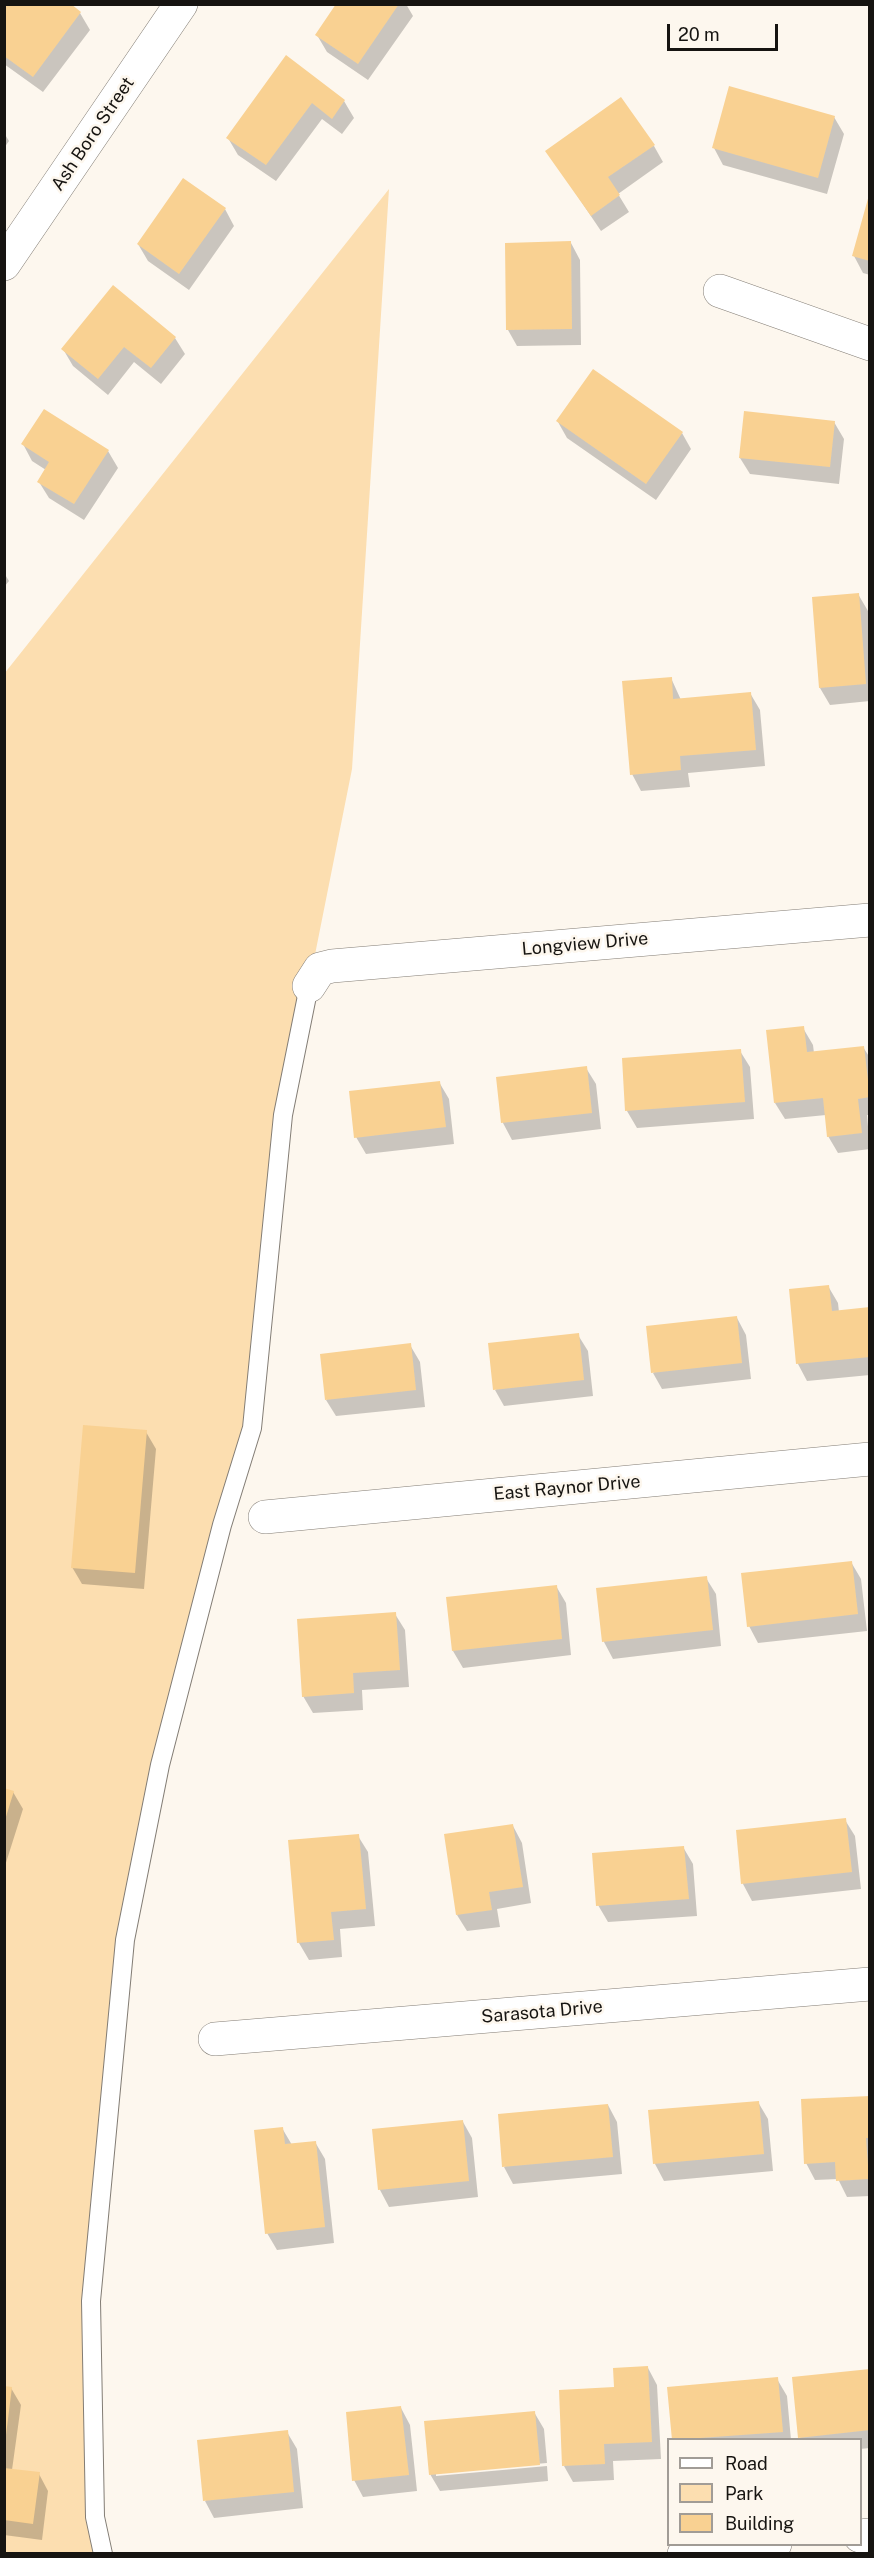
<!DOCTYPE html>
<style>
body{margin:0}
#map{position:relative;width:874px;height:2558px;overflow:hidden;background:#fdf7ee;font-family:"Public Sans",sans-serif}
canvas{display:block}
.frame{position:absolute;inset:0;border:6px solid #161411;pointer-events:none}
.legend{position:absolute;left:667px;top:2438px;width:195px;height:108px;box-sizing:border-box;background:#fdf7ee;border:2px solid #a19c96;margin:0;padding:8px 10px;list-style:none;font-size:18px;color:#161411}
.legend li{display:flex;align-items:center;gap:12px;height:30px}
.legend b{width:30px;border:2px solid #a19c96}
.scale{position:absolute;left:667px;top:24px;width:111px;height:27px;box-sizing:border-box;border:3px solid #161411;border-top:0;padding-left:8px;font-size:18px;line-height:21px;white-space:nowrap;color:#161411;-webkit-text-stroke:4px #fdf7ee;paint-order:stroke}
</style>
<div id="map">
<canvas width="874" height="2558"></canvas>
<div class="frame"></div>
<ul class="legend">
<li><b style="height:8px;background:#fff"></b>Road</li>
<li><b style="height:16px;background:#fcdeb0"></b>Park</li>
<li><b style="height:16px;background:#f9d192"></b>Building</li>
</ul>
<div class="scale">20 m</div>
</div>
<script>
const c = document.querySelector('canvas').getContext('2d');
c.lineJoin = 'round';
function fillPath(path, color) { c.fillStyle = color; c.fill(path, 'evenodd'); }
const shape = rows => new Path2D(rows.map(r => 'M' + r).join(''));
function trace(path, color, width, dash) { c.strokeStyle = color; c.lineWidth = width; c.lineCap = dash ? 'butt' : 'round'; c.setLineDash(dash || []); c.stroke(path); }
function label(font, color, halo, rows, align = 'center') {
  c.font = font + ' "Public Sans",sans-serif'; c.lineWidth = 5; c.setLineDash([]); c.textBaseline = 'middle'; c.strokeStyle = halo; c.fillStyle = color; for (const [text, x, y, turn = 0] of rows) {
    c.save(); c.translate(x, y); c.rotate((+turn || 0) * Math.PI / 180); c.textAlign = isNaN(turn) ? turn : align; if (halo) c.strokeText(text, 0, 0); c.fillText(text, 0, 0); c.restore();
  }
}
const green = shape([
 [389,189,352,769,283,1115,252,1428,160,1765,120,1997,91,2301,103,2553,5,2553,4,674]
]);
const shadow = shape([
 [4,4,80,13,90,30,43,92,4,64],
 [338,4,406,4,413,16,368,80,327,52,317,35],
 [287,57,344,101,354,118,342,134,322,119,276,181,238,155,228,138],
 [834,117,844,134,827,194,723,165,714,148],
 [4,133,9,141,4,148],
 [654,146,663,162,618,194,629,212,601,231,547,151],
 [870,199,870,275,863,273,854,256],
 [225,209,234,226,189,290,148,261,138,244],
 [571,243,580,260,581,345,517,346,508,330],
 [175,338,185,354,161,384,134,362,108,395,73,366,63,349],
 [558,422,682,433,691,449,656,500,567,438],
 [834,422,844,439,839,484,750,474,740,458],
 [23,444,108,451,118,468,84,520,49,498,39,482,46,470,32,461],
 [4,573,9,581,4,587],
 [858,594,868,611,870,701,830,705,820,688],
 [671,678,681,700,750,693,760,710,765,766,688,773,690,787,641,791,632,774],
 [803,1028,813,1045,814,1053,863,1047,870,1058,870,1115,867,1115,870,1149,838,1153,828,1136,826,1115,785,1119,775,1103],
 [740,1051,750,1067,754,1119,637,1128,627,1111,623,1059],
 [586,1068,596,1084,601,1129,512,1140,503,1123,498,1078],
 [439,1082,449,1099,454,1144,366,1154,356,1137],
 [828,1286,838,1303,839,1312,870,1309,870,1375,807,1381,798,1364,791,1290],
 [737,1318,746,1335,751,1379,662,1389,653,1373],
 [578,1335,588,1351,593,1396,504,1406,495,1390],
 [410,1345,420,1362,425,1407,336,1416,326,1400],
 [146,1432,156,1449,144,1589,82,1584,72,1567],
 [851,1562,861,1579,867,1631,758,1643,749,1626],
 [706,1578,716,1594,721,1646,613,1659,604,1642,598,1589],
 [556,1586,566,1603,571,1655,463,1668,453,1651,448,1598],
 [395,1614,405,1630,409,1687,362,1690,363,1710,313,1713,303,1696],
 [4,1790,13,1792,23,1809,4,1869],
 [845,1820,855,1836,861,1889,752,1901,743,1884,737,1831],
 [513,1826,522,1843,531,1903,497,1909,500,1927,467,1931,457,1915],
 [358,1836,368,1852,375,1926,340,1929,342,1957,309,1960,299,1943,290,1842],
 [683,1847,693,1864,697,1916,608,1922,598,1905],
 [870,2097,870,2196,847,2197,838,2179,815,2180,806,2163],
 [758,2102,768,2119,773,2171,664,2181,655,2164,650,2112],
 [608,2105,617,2122,622,2174,513,2184,504,2167],
 [463,2122,472,2138,478,2197,389,2207,380,2190,374,2130],
 [282,2128,292,2145,315,2142,325,2159,334,2243,277,2250,267,2233],
 [648,2368,657,2385,661,2459,613,2461,614,2480,573,2482,564,2466,616,2388],
 [870,2371,870,2448,860,2449,860,2440,801,2440,800,2437],
 [777,2379,787,2396,791,2440,673,2440],
 [4,2387,11,2388,21,2405,12,2470,39,2474,48,2491,42,2540,4,2535],
 [401,2408,410,2425,417,2491,363,2497,354,2480],
 [534,2412,544,2429,547,2463,436,2473,436,2476,547,2466,548,2481,440,2491,430,2474],
 [287,2432,297,2449,303,2508,214,2518,205,2501]
]);
const building = shape([
 [4,4,71,4,81,12,33,77,4,56],
 [336,4,399,4,358,64,315,35],
 [286,55,345,100,332,119,312,103,266,165,226,138],
 [729,86,835,116,818,178,712,148],
 [621,97,655,145,608,177,620,195,591,216,545,151],
 [183,178,226,208,179,274,137,244],
 [869,195,870,195,870,261,852,256],
 [571,241,572,329,506,330,505,243],
 [113,285,176,337,151,368,124,347,98,379,61,349],
 [593,369,683,432,646,484,556,421],
 [44,409,109,450,74,504,37,482,49,462,21,444],
 [744,411,835,421,830,467,739,458],
 [859,593,866,684,819,688,812,597],
 [672,677,673,699,751,692,756,750,680,756,681,770,630,775,622,681],
 [804,1026,807,1052,864,1046,870,1097,858,1099,862,1133,827,1137,823,1098,774,1103,766,1030],
 [741,1049,745,1102,625,1111,622,1058],
 [587,1066,592,1113,501,1123,496,1077],
 [440,1081,446,1127,354,1138,349,1091],
 [829,1285,832,1311,870,1307,870,1357,796,1364,789,1289],
 [737,1316,742,1363,651,1373,646,1326],
 [579,1333,584,1380,493,1390,488,1343],
 [411,1343,416,1390,325,1400,320,1354],
 [83,1425,147,1430,135,1573,71,1568],
 [852,1561,858,1614,747,1627,741,1573],
 [707,1576,713,1630,602,1642,596,1588],
 [557,1585,562,1639,452,1651,446,1597],
 [396,1612,400,1670,353,1673,354,1693,302,1697,297,1619],
 [4,1788,14,1791,5,1820,4,1820],
 [846,1818,852,1872,741,1884,736,1830],
 [513,1824,523,1887,489,1892,492,1910,456,1915,444,1834],
 [359,1834,366,1909,331,1912,334,1940,297,1943,288,1840],
 [684,1846,689,1899,596,1906,592,1853],
 [870,2096,870,2138,866,2138,869,2179,836,2181,835,2162,804,2164,801,2099],
 [759,2101,764,2154,653,2164,648,2110],
 [608,2104,613,2157,502,2167,498,2114],
 [463,2120,469,2181,378,2190,372,2129],
 [283,2127,285,2144,316,2141,325,2227,265,2234,254,2130],
 [648,2366,652,2442,604,2444,605,2464,562,2466,559,2390,614,2387,613,2368],
 [870,2369,870,2430,798,2438,792,2377],
 [778,2377,783,2432,672,2440,667,2387],
 [4,2386,12,2387,6,2435,4,2435],
 [401,2406,409,2475,352,2481,346,2412],
 [535,2411,540,2465,429,2475,424,2421],
 [288,2430,294,2492,203,2501,197,2440],
 [4,2468,40,2472,33,2524,4,2520]
]);
const lane = shape([
 [103,2554,95,2517,91,2301,125,1940,160,1765,222,1525,252,1428,283,1115,309,986]
]);
const street = shape([
 [4,264,181,4],
 [720,291,870,344],
 [309,986,320,969,332,966,870,920],
 [265,1517,870,1459],
 [215,2039,870,1984],
 [860,2536,870,2535],
 [684,2554,775,2544]
]);
const streetNames = [
 ["Ash Boro Street",93,134,-56],
 ["Longview Drive",585,944,-5],
 ["East Raynor Drive",567,1488,-5],
 ["Sarasota Drive",542,2012,-5]
];
fillPath(green, '#fcdeb0');
fillPath(shadow, '#0003');
fillPath(building, '#f9d192');
trace(lane, '#837d75', 20);
trace(street, '#837d75', 34);
trace(lane, '#fff', 18);
trace(street, '#fff', 33);
label('18px', '#161411', '#fdf7ee', streetNames);
</script>
